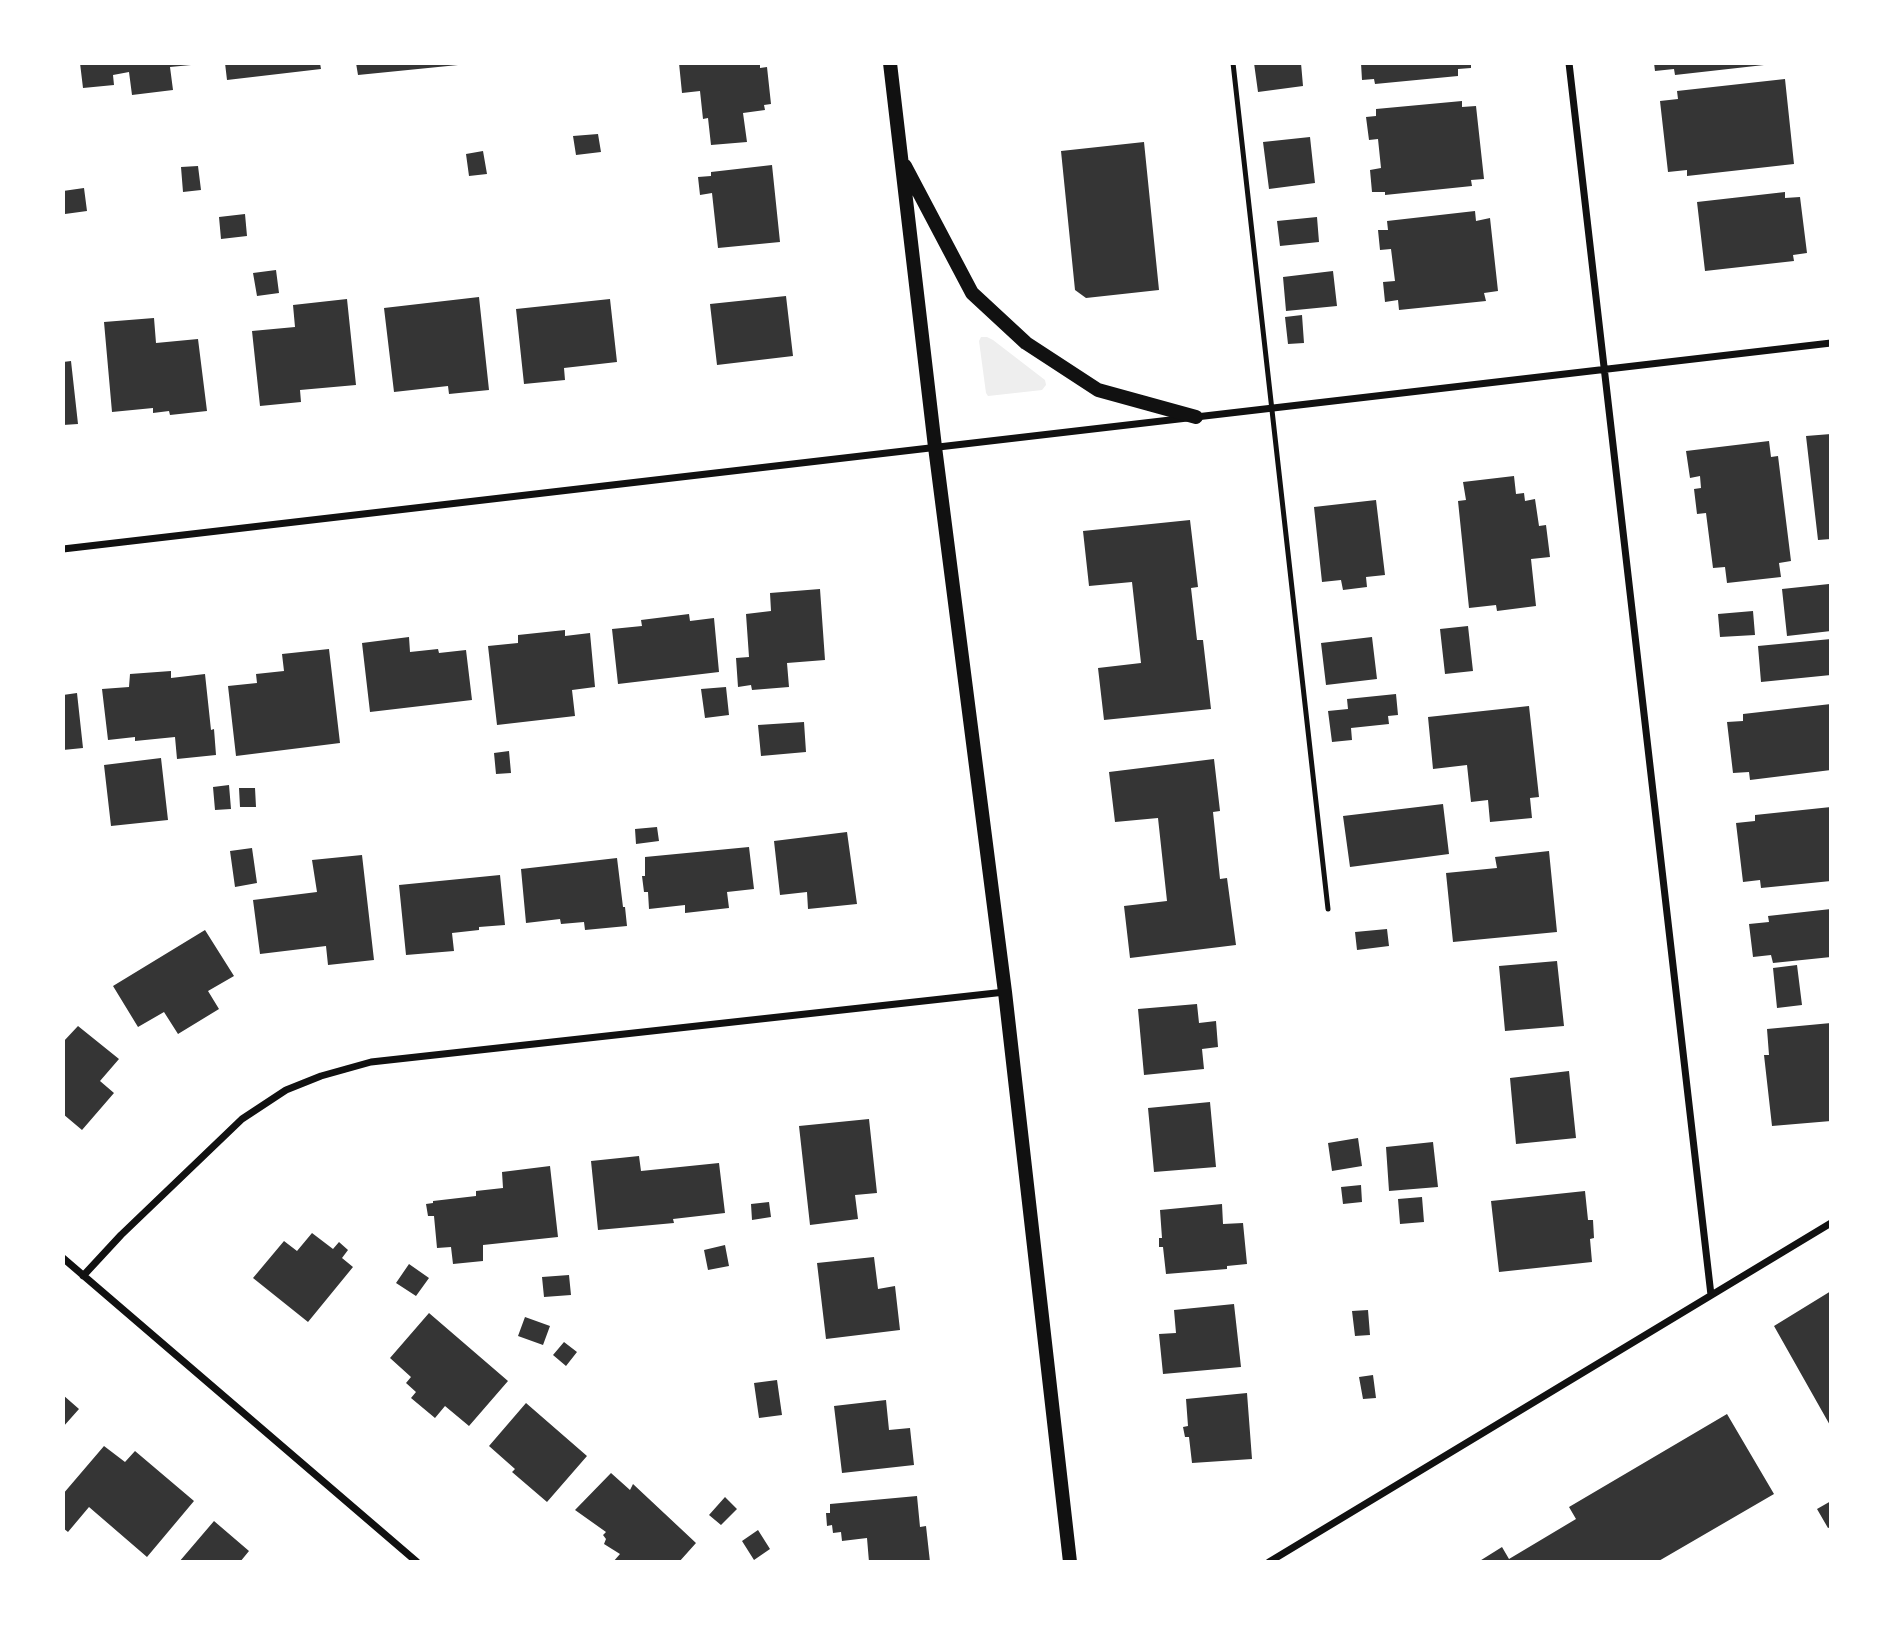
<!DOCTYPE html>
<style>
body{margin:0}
#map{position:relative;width:1894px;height:1625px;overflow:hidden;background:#fff;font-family:Montserrat,sans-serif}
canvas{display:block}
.frame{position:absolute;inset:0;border:65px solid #fff;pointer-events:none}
</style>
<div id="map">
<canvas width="1894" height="1625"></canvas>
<div class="frame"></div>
</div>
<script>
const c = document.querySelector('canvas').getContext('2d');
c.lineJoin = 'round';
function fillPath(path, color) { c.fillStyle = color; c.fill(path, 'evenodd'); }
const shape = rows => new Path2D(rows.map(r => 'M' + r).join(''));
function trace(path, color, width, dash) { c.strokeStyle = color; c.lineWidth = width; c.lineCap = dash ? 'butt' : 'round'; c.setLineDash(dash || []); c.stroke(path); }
const green = shape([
 [981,337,987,337,993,340,1045,380,1046,385,1042,390,988,396,986,393,979,341]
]);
const building = shape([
 [80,63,190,63,191,65,170,67,173,90,132,95,129,72,113,75,114,85,83,88],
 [225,63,320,63,321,69,227,80],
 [356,63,458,63,458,65,358,75],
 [679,63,760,63,760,68,767,67,771,104,764,105,765,110,743,113,747,142,711,145,708,118,703,119,700,91,682,93],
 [1254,63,1301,63,1303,86,1258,92],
 [1361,63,1471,63,1471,68,1458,69,1458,76,1375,84,1374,79,1362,80],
 [1654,63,1764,63,1764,65,1675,75,1674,69,1655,71],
 [1785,79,1794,164,1687,176,1687,170,1668,172,1660,101,1678,99,1677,91],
 [1462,101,1462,107,1476,106,1484,179,1471,180,1472,186,1385,195,1385,192,1372,192,1370,170,1381,168,1378,139,1369,140,1366,117,1376,116,1376,109],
 [598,134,601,152,576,155,573,136],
 [1310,137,1315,183,1269,189,1263,142],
 [1144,142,1159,290,1086,298,1075,290,1061,151],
 [483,151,487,174,469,176,466,154],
 [772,165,780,242,718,248,712,193,700,195,698,177,711,176,711,172],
 [198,166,201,190,183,192,181,167],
 [84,188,87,211,65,214,63,191],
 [1785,192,1785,198,1800,197,1807,253,1793,255,1794,261,1705,271,1697,202],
 [1475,211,1476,221,1490,218,1498,291,1484,293,1486,301,1399,310,1398,300,1385,302,1383,282,1395,281,1391,249,1380,250,1378,230,1388,230,1387,221],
 [245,214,247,236,221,239,219,217],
 [1317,217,1319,242,1280,246,1277,221],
 [276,270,279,293,257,296,253,273],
 [1333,271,1337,306,1286,311,1283,277],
 [786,296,793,356,717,365,710,304],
 [479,297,489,390,449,394,448,386,394,392,384,308],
 [347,299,356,385,300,390,301,402,260,406,252,331,295,327,293,305],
 [610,299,617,362,564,368,565,380,524,384,516,309],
 [1302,315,1304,343,1288,344,1285,317],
 [154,318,156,343,198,339,207,411,170,415,169,411,153,413,153,408,112,412,104,322],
 [71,361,78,424,63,425,63,362],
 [1831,434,1831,539,1818,540,1806,436],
 [1769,441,1771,457,1778,456,1791,561,1779,563,1781,577,1727,583,1725,567,1713,568,1706,513,1697,514,1694,489,1701,488,1700,476,1690,478,1686,451],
 [1514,476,1516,494,1524,493,1525,501,1535,499,1539,526,1546,525,1550,557,1531,559,1536,606,1497,611,1496,605,1469,608,1458,501,1466,500,1463,482],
 [1376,500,1385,575,1366,577,1367,587,1343,590,1341,580,1322,582,1314,507],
 [1190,520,1198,587,1191,588,1197,640,1203,640,1211,709,1104,720,1098,668,1141,663,1132,582,1089,586,1083,531],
 [1829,584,1831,602,1831,631,1787,636,1782,589],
 [820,589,825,660,787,663,789,687,752,690,751,685,738,687,736,658,749,657,746,614,771,611,770,593],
 [1753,611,1755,635,1720,637,1718,614],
 [689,614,690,621,714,618,719,672,618,684,612,629,642,626,641,620],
 [1468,626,1473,671,1445,674,1440,629],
 [565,630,565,636,590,633,595,687,572,690,575,716,497,725,488,646,518,643,518,635],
 [409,637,410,652,438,649,439,653,466,650,472,700,370,712,362,643],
 [1372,637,1377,679,1326,685,1321,643],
 [1831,639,1831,675,1761,682,1758,646],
 [329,649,340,743,236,756,228,686,257,683,256,674,284,671,282,654],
 [171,671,171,678,205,674,211,730,214,729,216,755,177,759,175,737,135,741,135,737,108,740,102,689,129,687,130,674],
 [726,687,729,715,705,718,701,689],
 [77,693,83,748,63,750,63,695],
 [1396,694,1398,715,1388,716,1389,724,1351,728,1352,740,1332,742,1328,711,1348,709,1347,699],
 [1831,704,1831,770,1750,780,1749,772,1733,773,1727,722,1743,721,1743,714],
 [1529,706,1539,797,1530,798,1532,818,1490,822,1488,800,1471,802,1467,765,1433,769,1428,717],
 [804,722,806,752,761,756,758,725],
 [509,751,511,773,496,774,494,753],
 [161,758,168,820,111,826,104,765],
 [1214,759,1220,811,1213,812,1220,879,1227,878,1236,945,1130,958,1124,906,1167,901,1158,818,1115,822,1109,772],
 [229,785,231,809,215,810,213,787],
 [239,788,255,788,256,807,240,807],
 [1443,804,1449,854,1350,867,1343,816],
 [1831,807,1831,881,1761,888,1760,880,1743,882,1736,823,1755,821,1755,815],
 [657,827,659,841,636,844,635,829],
 [847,832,857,904,808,909,807,892,780,895,774,841],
 [749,847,754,889,727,892,729,908,685,913,685,905,649,909,648,892,644,892,642,876,645,876,645,857],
 [252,848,257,883,235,887,230,851],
 [1549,851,1557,932,1453,942,1446,873,1497,868,1495,857],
 [362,855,374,960,328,965,326,946,260,954,253,900,317,892,312,860],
 [617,858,623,907,625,907,627,926,585,930,584,922,561,924,560,919,526,923,521,869],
 [500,875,505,925,479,927,479,930,452,933,454,951,406,955,399,885],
 [1831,909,1831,957,1773,963,1771,955,1753,957,1749,924,1769,922,1768,916],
 [1387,929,1389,946,1357,950,1355,932],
 [205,930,234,976,208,991,219,1009,178,1034,164,1012,138,1027,113,986],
 [1557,961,1564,1026,1505,1031,1499,966],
 [1797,965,1802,1005,1777,1008,1773,968],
 [1197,1004,1199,1023,1216,1021,1218,1047,1202,1049,1204,1069,1144,1075,1138,1009],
 [1831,1023,1831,1121,1772,1126,1764,1055,1769,1055,1767,1029],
 [78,1026,119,1059,100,1081,114,1093,82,1130,63,1114,63,1042],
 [1569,1071,1576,1138,1516,1144,1510,1078],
 [1210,1102,1216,1167,1154,1172,1148,1108],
 [869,1119,877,1193,855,1195,858,1219,810,1225,799,1126],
 [1358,1138,1362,1166,1332,1171,1328,1143],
 [1433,1142,1438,1187,1389,1191,1386,1147],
 [639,1156,641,1171,719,1163,725,1213,673,1219,674,1223,598,1230,591,1161],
 [550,1166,558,1237,483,1245,483,1261,453,1264,451,1247,437,1248,434,1216,428,1216,426,1204,433,1203,433,1201,476,1196,476,1191,503,1188,502,1172],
 [1361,1185,1362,1202,1343,1204,1341,1187],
 [1585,1191,1588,1220,1593,1220,1594,1238,1590,1239,1592,1262,1499,1272,1491,1201],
 [1422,1197,1424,1222,1400,1224,1398,1199],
 [769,1202,771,1217,752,1220,751,1204],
 [1222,1204,1223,1224,1243,1223,1247,1264,1227,1266,1227,1269,1166,1274,1163,1247,1159,1247,1159,1238,1162,1238,1160,1210],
 [312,1233,333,1249,339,1242,348,1250,342,1258,353,1267,308,1322,253,1278,284,1241,297,1251],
 [725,1245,729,1266,708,1270,704,1250],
 [874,1257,878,1289,895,1286,900,1330,826,1339,817,1263],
 [409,1264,429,1278,416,1296,396,1283],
 [569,1275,571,1295,544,1297,542,1277],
 [1831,1291,1831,1427,1774,1326],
 [1234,1304,1241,1367,1163,1374,1159,1334,1176,1333,1174,1310],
 [1368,1310,1370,1335,1355,1336,1352,1311],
 [429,1313,508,1381,469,1426,445,1406,435,1418,411,1398,416,1392,406,1383,411,1377,390,1358],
 [525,1317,550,1326,543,1345,518,1336],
 [564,1342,577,1352,566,1366,553,1355],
 [1373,1375,1376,1398,1363,1399,1359,1377],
 [777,1380,782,1415,759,1418,754,1383],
 [1247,1393,1252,1459,1192,1463,1189,1437,1185,1437,1183,1427,1188,1426,1186,1399],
 [63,1395,79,1409,63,1427],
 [886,1400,889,1430,910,1428,914,1465,842,1473,834,1406],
 [526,1403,587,1456,547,1502,512,1472,515,1469,489,1446],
 [1727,1414,1774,1494,1657,1562,1478,1562,1502,1547,1509,1559,1576,1519,1569,1507],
 [104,1446,125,1462,135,1451,194,1501,147,1557,89,1507,68,1532,63,1528,63,1494],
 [611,1473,630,1490,633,1484,696,1543,679,1562,613,1562,620,1554,604,1544,606,1539,603,1535,606,1532,575,1510],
 [917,1496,920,1527,926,1526,930,1562,869,1562,867,1538,842,1541,841,1532,833,1533,832,1525,827,1526,826,1513,830,1513,830,1504],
 [725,1497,737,1509,721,1525,709,1515],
 [1831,1501,1831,1527,1828,1528,1817,1509],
 [214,1521,249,1551,240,1562,179,1562],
 [758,1530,770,1549,754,1560,742,1541]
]);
const service = shape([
 [1233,63,1328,909]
]);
const minor = shape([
 [1569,63,1711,1295],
 [63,549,1831,343],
 [63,1258,417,1562],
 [83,1276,121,1235,242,1119,286,1090,321,1076,371,1062,1005,992],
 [1269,1562,1831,1223]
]);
const secondary = shape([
 [890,63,935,447,1005,992,1070,1562],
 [905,166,972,293,1026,343,1098,390,1196,417]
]);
fillPath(green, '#eee');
fillPath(building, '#353535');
trace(service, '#111', 5);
trace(minor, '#111', 7);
trace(secondary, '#111', 14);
</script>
